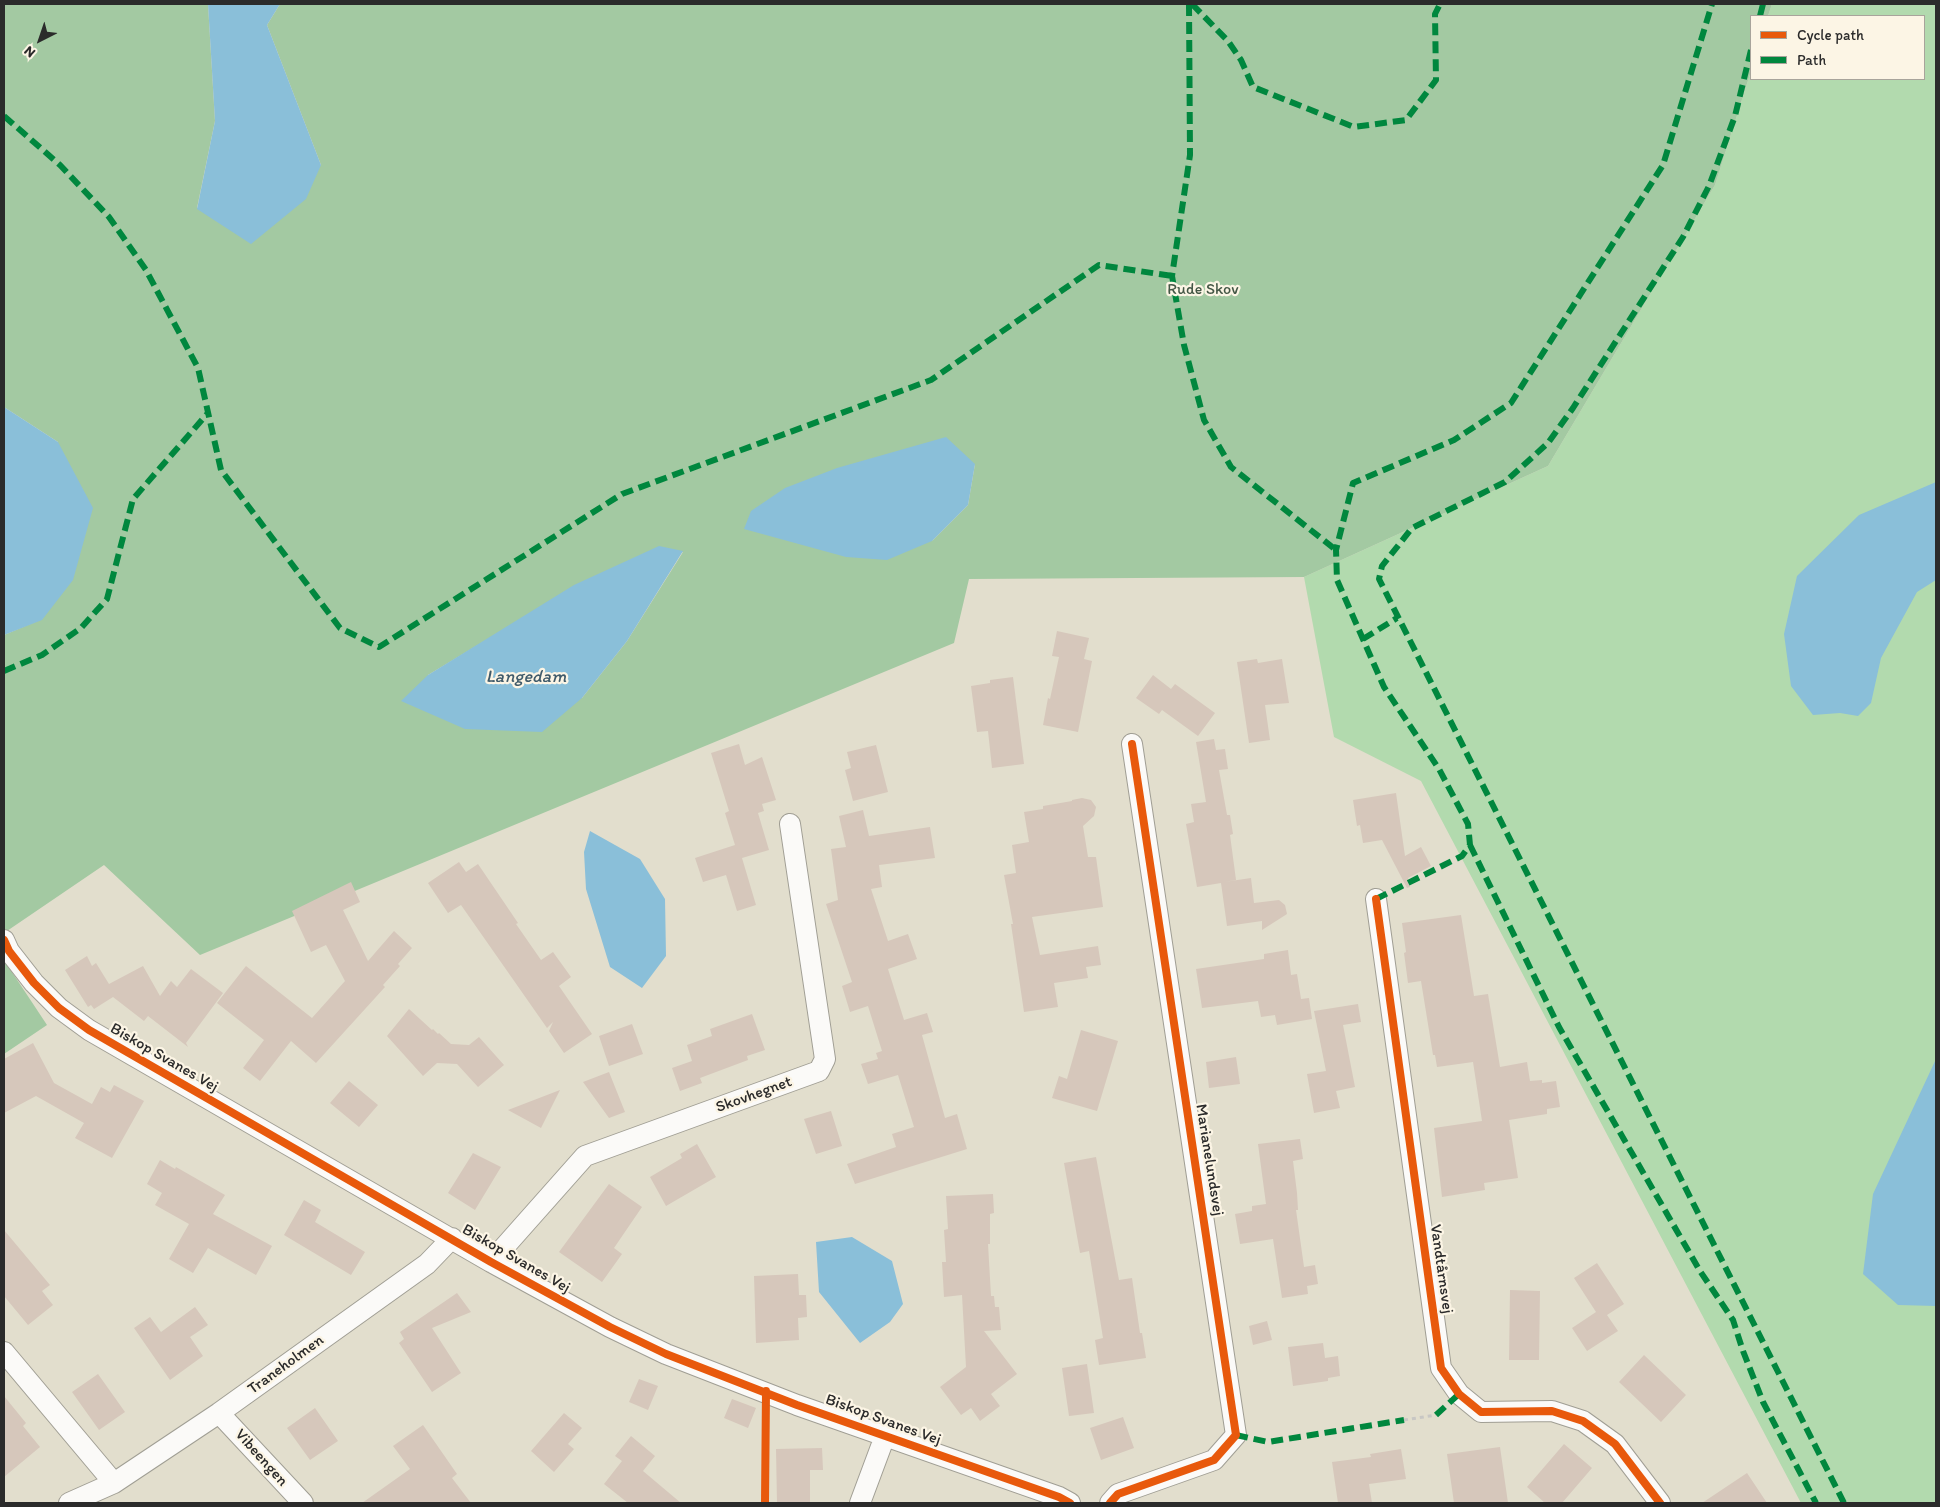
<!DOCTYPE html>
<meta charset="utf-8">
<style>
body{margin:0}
#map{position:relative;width:1940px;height:1507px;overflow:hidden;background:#e2decd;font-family:Itim,sans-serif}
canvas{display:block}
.frame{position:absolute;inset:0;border:5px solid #2b2b2b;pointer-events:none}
.legend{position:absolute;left:1750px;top:15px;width:175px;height:65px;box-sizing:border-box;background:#fcf5e5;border:1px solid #a8a49b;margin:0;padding:6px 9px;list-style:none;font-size:15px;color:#2b2b2b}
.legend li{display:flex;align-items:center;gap:10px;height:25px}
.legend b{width:25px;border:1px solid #a8a49b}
.north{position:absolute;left:15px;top:15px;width:50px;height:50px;-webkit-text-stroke:4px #fcf5e5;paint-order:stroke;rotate:221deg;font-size:14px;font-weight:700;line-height:20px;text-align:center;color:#2b2b2b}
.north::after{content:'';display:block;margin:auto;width:18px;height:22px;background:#2b2b2b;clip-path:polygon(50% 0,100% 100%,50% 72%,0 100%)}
</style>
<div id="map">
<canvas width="1940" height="1507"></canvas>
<div class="frame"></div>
<ul class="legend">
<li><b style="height:6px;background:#e8590c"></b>Cycle path</li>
<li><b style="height:6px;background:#00873e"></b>Path</li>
</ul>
<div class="north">N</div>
</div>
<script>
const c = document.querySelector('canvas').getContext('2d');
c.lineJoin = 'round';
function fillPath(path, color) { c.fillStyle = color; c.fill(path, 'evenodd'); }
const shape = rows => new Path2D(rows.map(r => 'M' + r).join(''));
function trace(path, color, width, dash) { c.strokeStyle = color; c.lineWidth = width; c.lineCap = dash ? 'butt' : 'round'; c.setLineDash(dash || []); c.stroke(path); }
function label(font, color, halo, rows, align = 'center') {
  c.font = font + ' Itim,sans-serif'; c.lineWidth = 4.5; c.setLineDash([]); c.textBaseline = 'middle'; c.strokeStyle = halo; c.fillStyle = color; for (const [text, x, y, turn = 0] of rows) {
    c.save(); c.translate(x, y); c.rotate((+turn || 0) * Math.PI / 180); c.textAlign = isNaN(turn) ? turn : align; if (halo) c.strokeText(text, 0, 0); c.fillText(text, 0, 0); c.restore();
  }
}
const green = shape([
 [1772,4,1936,4,1936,1503,1801,1503,1421,781,1334,737,1304,577,1548,466,1715,185,1751,71,1751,79,1924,79,1924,16,1768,16]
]);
const forest = shape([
 [4,4,208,4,215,121,197,208,321,165,267,25,280,4,1772,4,1768,16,1751,16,1751,71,1715,185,1548,466,1304,577,969,579,954,643,200,955,104,865,4,933,4,635,42,619,58,442,4,407],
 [975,464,968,505,932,541],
 [683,552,627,641,582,698,428,675,478,645],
 [4,960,47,1025,4,1054]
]);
const water = shape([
 [208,4,280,4,267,25,321,165,306,199,251,244,197,209,215,121],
 [4,407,58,442,93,508,73,580,42,620,4,635],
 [946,437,975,464,968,505,932,541,887,560,846,557,744,529,751,511,785,488,837,468],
 [1936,482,1936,580,1917,592,1881,658,1871,703,1858,716,1840,713,1813,715,1791,686,1784,634,1797,576,1859,515],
 [659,546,683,551,627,641,582,698,542,732,465,729,401,701,428,675,574,585],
 [590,831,640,859,665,899,666,956,642,988,610,967,586,889,584,852],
 [1936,1059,1936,1306,1898,1305,1863,1274,1873,1194],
 [852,1237,892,1261,903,1304,890,1322,860,1343,819,1292,816,1242]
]);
const building = shape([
 [1057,631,1089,638,1084,659,1092,661,1078,732,1043,725,1048,698,1050,699,1059,657,1052,656],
 [1257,659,1258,663,1282,659,1289,703,1265,705,1270,740,1249,743,1237,662],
 [1153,675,1171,689,1175,684,1215,713,1198,736,1162,710,1159,714,1136,698],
 [1013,677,1024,764,992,768,988,731,977,732,971,686,990,683,990,680],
 [1214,739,1216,750,1225,749,1228,769,1219,770,1227,815,1230,815,1233,834,1230,835,1236,880,1224,882,1251,878,1254,903,1279,900,1285,905,1287,914,1262,930,1262,921,1227,926,1221,883,1197,887,1186,824,1194,822,1191,804,1206,802,1196,742],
 [739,744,745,765,762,757,776,800,762,804,764,811,758,813,769,850,742,858,756,905,737,911,726,875,703,882,695,858,735,845,725,813,729,811,711,753],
 [876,745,888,792,853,801,845,770,851,768,847,752],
 [1396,793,1405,856,1421,847,1431,866,1408,878,1410,887,1407,888,1382,840,1363,843,1360,825,1357,826,1353,800],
 [1082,798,1091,800,1096,807,1094,816,1083,826,1088,857,1096,857,1103,907,1032,917,1040,955,1098,946,1101,965,1086,967,1088,978,1054,983,1058,1007,1024,1012,1011,924,1013,924,1004,875,1016,873,1012,845,1029,842,1024,812,1043,809,1043,806,1072,801,1072,800],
 [863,810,869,836,930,827,935,858,879,865,882,887,871,889,888,941,908,934,917,959,888,969,904,1020,927,1013,933,1032,922,1035,945,1118,957,1114,967,1149,855,1184,847,1164,896,1147,892,1134,914,1127,898,1075,868,1084,861,1064,878,1059,876,1053,882,1051,868,1006,850,1012,842,986,852,982,826,904,838,900,831,849,846,847,839,816],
 [459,862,466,872,478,864,518,923,516,924,541,960,553,952,571,977,559,986,592,1034,564,1053,549,1031,553,1022,547,1028,461,905,448,913,428,883],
 [351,882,360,902,343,910,368,961,394,931,412,948,398,964,400,966,383,985,385,987,316,1063,291,1041,260,1081,243,1068,264,1040,217,1003,246,966,312,1018,345,981,326,945,311,952,292,911],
 [1461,915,1474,996,1488,994,1500,1067,1527,1062,1530,1081,1542,1080,1542,1083,1556,1081,1560,1107,1547,1109,1547,1114,1509,1120,1518,1178,1484,1183,1485,1190,1442,1197,1434,1128,1482,1121,1473,1062,1437,1067,1435,1055,1433,1055,1421,981,1408,983,1404,953,1406,952,1402,923],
 [1288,950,1291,975,1297,974,1301,999,1309,998,1312,1019,1277,1025,1275,1015,1261,1017,1258,1001,1202,1008,1196,969,1264,959,1264,954],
 [87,956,92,966,96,963,109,984,143,966,160,996,171,981,177,987,191,969,223,993,186,1043,188,1047,148,1016,144,1021,113,997,94,1009,91,1005,88,1007,65,970],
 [1358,1004,1361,1022,1343,1025,1355,1087,1336,1091,1340,1108,1314,1113,1307,1074,1326,1071,1314,1011],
 [409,1009,432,1030,433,1029,438,1034,439,1033,451,1044,469,1045,479,1037,504,1065,478,1087,457,1064,437,1063,423,1076,387,1036],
 [752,1014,765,1050,747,1056,748,1060,700,1078,702,1083,680,1091,672,1068,692,1061,687,1045,712,1036,710,1029],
 [632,1024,643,1054,609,1066,599,1036],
 [1081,1030,1118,1041,1097,1111,1052,1098,1059,1076,1067,1079],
 [33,1043,54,1083,92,1104,101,1087,110,1092,114,1085,144,1101,112,1158,75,1138,84,1123,36,1096,4,1113,4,1059],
 [1236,1057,1240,1084,1209,1088,1206,1062],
 [609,1072,625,1112,609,1118,583,1082],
 [349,1081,378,1105,359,1127,330,1103],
 [560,1090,541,1128,508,1110],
 [831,1111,842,1146,816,1154,804,1119],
 [1300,1139,1303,1159,1293,1161,1297,1193,1298,1210,1296,1210,1304,1267,1315,1265,1318,1284,1307,1286,1308,1294,1282,1298,1273,1239,1240,1244,1235,1214,1252,1211,1252,1206,1266,1204,1258,1144],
 [697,1144,716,1177,666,1206,650,1177,682,1158,680,1154],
 [473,1153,501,1167,475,1210,448,1193],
 [1096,1157,1119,1280,1132,1278,1140,1333,1142,1333,1146,1358,1099,1365,1095,1340,1103,1338,1089,1251,1080,1253,1064,1163],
 [160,1160,175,1169,176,1167,225,1195,213,1214,272,1246,256,1275,208,1248,193,1273,169,1259,189,1224,155,1205,162,1193,147,1184],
 [609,1184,642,1207,614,1248,622,1254,602,1282,559,1252],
 [993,1194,994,1213,990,1214,990,1244,988,1244,991,1296,994,1296,995,1307,999,1307,1001,1330,984,1331,1017,1374,991,1394,1000,1406,980,1421,971,1408,961,1415,940,1387,966,1367,962,1295,944,1297,942,1262,946,1262,944,1230,948,1229,946,1196],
 [304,1200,321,1210,315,1222,365,1252,351,1275,284,1235],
 [4,1230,50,1285,42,1291,53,1305,28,1325,4,1296],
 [1597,1263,1624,1304,1607,1315,1618,1331,1587,1351,1572,1328,1596,1312,1574,1278],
 [798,1274,799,1295,806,1295,807,1317,798,1318,799,1340,756,1343,754,1276],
 [1510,1290,1540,1291,1539,1360,1509,1360],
 [457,1293,471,1312,432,1328,461,1373,432,1392,399,1343,404,1339,400,1332],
 [195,1307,208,1325,190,1337,203,1356,170,1380,134,1328,150,1317,161,1332],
 [1267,1321,1272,1340,1253,1345,1249,1326],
 [1323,1343,1325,1358,1338,1356,1340,1376,1328,1378,1328,1381,1293,1386,1288,1347],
 [1644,1355,1686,1395,1661,1422,1619,1382],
 [1087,1364,1094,1413,1069,1416,1062,1368],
 [98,1374,125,1412,99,1430,72,1392],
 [639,1379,658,1386,648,1410,629,1402],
 [4,1396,26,1423,23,1426,40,1447,4,1477],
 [732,1399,756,1408,748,1428,724,1418],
 [315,1408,338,1441,310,1460,287,1428],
 [564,1413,582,1428,568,1444,574,1449,554,1472,531,1451],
 [1123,1417,1134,1448,1101,1460,1090,1428],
 [423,1425,457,1474,452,1478,471,1503,362,1503,410,1469,393,1446],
 [631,1436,655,1456,643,1471,681,1503,628,1503,604,1484,622,1461,615,1456],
 [1564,1444,1592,1468,1562,1503,1545,1503,1527,1487],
 [1500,1447,1508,1503,1454,1503,1447,1454],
 [822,1448,823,1470,810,1470,810,1503,777,1503,776,1449],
 [1401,1449,1406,1479,1369,1484,1372,1503,1338,1503,1332,1462,1371,1457,1370,1454],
 [1747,1473,1767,1503,1702,1503]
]);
const path = shape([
 [1404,1420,1436,1415]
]);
const street = shape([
 [1376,899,1441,1368,1459,1394,1481,1412,1552,1411,1583,1421,1615,1444,1660,1503],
 [4,940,9,951,34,983,59,1008,89,1030,491,1262,610,1327,666,1354,797,1405,1059,1497,1070,1503],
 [491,1262,585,1156,819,1071,825,1059,790,824],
 [4,1352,114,1483],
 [219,1413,303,1503],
 [69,1503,114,1483,219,1413,427,1264,452,1238],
 [860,1503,885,1436],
 [1110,1503,1118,1494,1214,1460,1236,1435,1132,744]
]);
const quiet = shape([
 [1189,4,1190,155,1172,276,1184,345,1204,420,1231,467,1336,550],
 [1192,4,1228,41,1241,60,1253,87,1354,127,1406,120,1436,80,1435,14,1440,4],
 [1760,16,1763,4],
 [1751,50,1735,116,1709,186,1683,237,1573,408,1548,443,1505,482,1412,528,1382,566,1379,579,1844,1503],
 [4,116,60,165,109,217,146,270,198,368,221,470,340,628,379,647,622,494,931,380,1099,265,1172,276],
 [1363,639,1397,618],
 [4,671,42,655,81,628,107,599,133,499,208,413],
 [1470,845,1559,1027,1700,1271,1733,1320,1743,1351,1763,1402,1816,1503],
 [1376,899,1462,856,1470,845,1468,824,1439,769,1384,687,1337,580,1336,550,1353,483,1454,440,1511,403,1663,165,1712,4],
 [1436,1415,1459,1394],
 [1236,1435,1268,1442,1404,1420]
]);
const cycleway = shape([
 [1376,899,1441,1368,1459,1394,1481,1412,1552,1411,1583,1421,1615,1444,1660,1503],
 [4,940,9,951,34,983,59,1008,89,1030,491,1262,610,1327,666,1354,797,1405,1059,1497,1070,1503],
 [765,1503,766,1391],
 [1110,1503,1118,1494,1214,1460,1236,1435,1132,744]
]);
const parkNames = [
 ["Rude Skov",1203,290]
];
const streetNames = [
 ["Biskop Svanes Vej",164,1058,30],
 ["Skovhegnet",754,1095,-20],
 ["Marianelundsvej",1209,1160,81],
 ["Biskop Svanes Vej",516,1259,30],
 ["Vandtårnsvej",1441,1269,82],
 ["Traneholmen",286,1365,-36],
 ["Biskop Svanes Vej",883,1420,20],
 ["Vibeengen",261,1458,48]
];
const waterNames = [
 ["Langedam",526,677]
];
fillPath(green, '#b2daae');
fillPath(forest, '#a3c9a2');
fillPath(water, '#8abfd9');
fillPath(building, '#d6c7bb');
trace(street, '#a09e94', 22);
trace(path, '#c8c7c4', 3, [4, 4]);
trace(street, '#fbfaf8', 20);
trace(quiet, '#00873e', 6, [12, 6]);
trace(cycleway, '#e8590c', 8);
label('16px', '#435645', '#fcf5e5', parkNames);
label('16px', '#2b2b2b', '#fcf5e5', streetNames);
label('italic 18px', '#3f5a6a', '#fcf5e5', waterNames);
</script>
